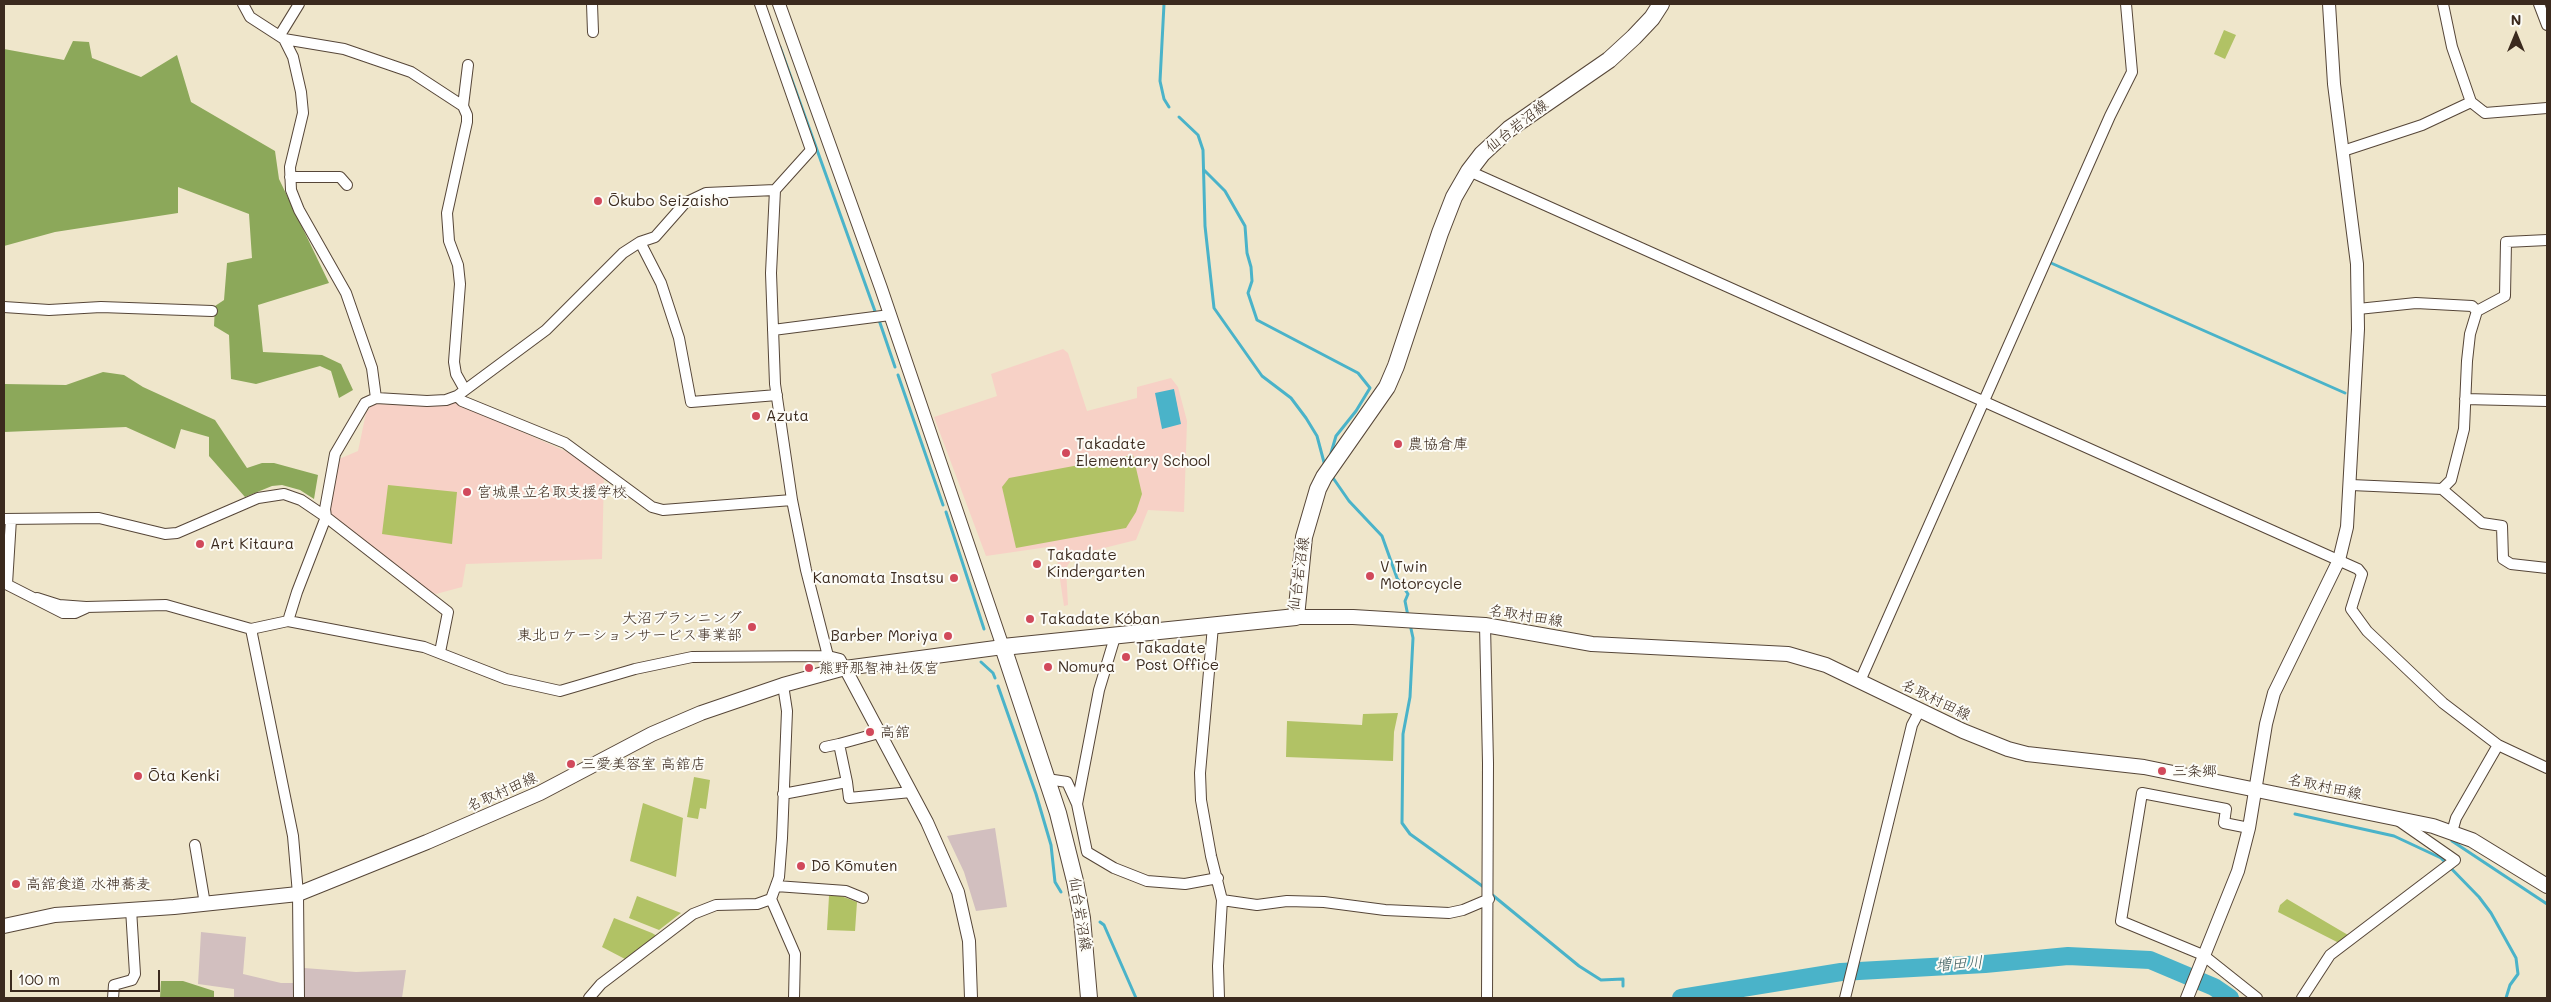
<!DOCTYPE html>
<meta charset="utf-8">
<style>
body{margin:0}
#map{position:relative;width:2551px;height:1002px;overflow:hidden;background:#efe6cb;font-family:Mali,sans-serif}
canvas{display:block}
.frame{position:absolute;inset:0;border:5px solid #3b2a1e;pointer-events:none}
.north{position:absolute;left:2491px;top:10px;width:50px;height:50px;-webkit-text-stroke:4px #fdfcf7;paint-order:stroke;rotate:0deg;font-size:14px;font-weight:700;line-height:20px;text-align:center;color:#3b2a1e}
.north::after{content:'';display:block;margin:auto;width:18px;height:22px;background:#3b2a1e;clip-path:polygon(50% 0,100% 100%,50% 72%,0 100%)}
.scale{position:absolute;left:10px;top:970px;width:150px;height:22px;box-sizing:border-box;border:2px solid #3b2a1e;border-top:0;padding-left:6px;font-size:15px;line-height:18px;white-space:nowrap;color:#3b2a1e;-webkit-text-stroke:4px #fdfcf7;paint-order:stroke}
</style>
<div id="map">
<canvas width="2551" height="1002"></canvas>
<div class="frame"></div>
<div class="north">N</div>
<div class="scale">100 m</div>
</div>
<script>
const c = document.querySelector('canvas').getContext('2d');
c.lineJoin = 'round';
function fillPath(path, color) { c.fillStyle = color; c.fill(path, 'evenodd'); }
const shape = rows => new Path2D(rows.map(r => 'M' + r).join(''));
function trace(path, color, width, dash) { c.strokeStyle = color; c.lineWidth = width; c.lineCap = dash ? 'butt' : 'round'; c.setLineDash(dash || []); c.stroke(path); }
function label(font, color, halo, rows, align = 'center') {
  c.font = font + ' Mali,"Klee One",sans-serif'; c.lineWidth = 4; c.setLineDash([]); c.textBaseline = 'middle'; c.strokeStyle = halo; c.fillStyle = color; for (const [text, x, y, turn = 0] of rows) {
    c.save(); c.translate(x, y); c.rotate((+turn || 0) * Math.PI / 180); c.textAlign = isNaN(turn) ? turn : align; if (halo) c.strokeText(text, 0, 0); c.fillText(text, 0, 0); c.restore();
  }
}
const built = shape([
 [1063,349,1068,353,1087,411,1137,398,1137,387,1171,378,1178,387,1187,421,1184,512,1148,510,1136,540,1088,552,1072,559,1066,568,1068,605,1064,606,1055,546,986,556,934,417,997,396,991,374],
 [455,402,574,455,604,475,602,559,466,564,462,587,436,594,419,587,335,519,327,509,339,459,358,451,366,413,373,404,415,405]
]);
const industrial = shape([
 [995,828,1007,907,976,911,964,872,947,836],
 [201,932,246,937,243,974,281,983,293,983,293,998,234,998,234,989,198,984],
 [304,968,356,972,406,970,402,998,304,998]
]);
const green = shape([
 [2224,30,2236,35,2225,59,2214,54],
 [1133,455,1142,494,1136,512,1126,528,1016,548,1002,487,1009,478],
 [388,485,457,492,452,544,382,534],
 [1398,713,1394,732,1393,761,1286,757,1287,721,1362,725,1363,714],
 [694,777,710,780,706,809,700,808,698,819,687,817],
 [643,803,683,818,676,877,630,861],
 [637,896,681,913,659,930,629,918],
 [829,896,841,896,857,902,855,931,827,930],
 [2287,899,2348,935,2339,943,2278,912,2280,905],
 [614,918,652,933,657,936,625,959,602,947]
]);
const forest = shape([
 [73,41,89,42,92,58,141,77,177,55,191,102,275,151,279,179,329,283,258,305,263,352,322,355,341,364,353,390,339,398,331,371,320,366,256,384,231,379,229,335,214,326,215,306,224,300,227,263,252,258,249,214,178,187,178,213,55,232,4,246,4,49,64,60],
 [103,372,124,375,143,387,215,420,247,468,262,463,274,463,318,475,314,499,300,490,282,485,272,486,245,497,209,456,209,437,181,429,175,449,126,427,4,432,4,384,66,385],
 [161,981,183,981,214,991,214,998,160,998]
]);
const water = shape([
 [1174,389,1181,424,1162,429,1155,393]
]);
const stream = shape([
 [1164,4,1160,81,1164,99,1169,107],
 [780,47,876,314],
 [1179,117,1198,135,1203,150,1205,226,1214,308,1262,376,1291,398,1306,418,1317,436,1325,466],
 [1204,170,1225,191,1245,226,1247,253,1251,267,1252,281,1248,293,1257,320,1358,373,1370,388,1356,411,1336,436,1331,453],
 [2051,263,2345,393],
 [879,320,895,367],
 [898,375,943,505],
 [1331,475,1349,501,1382,536,1397,578,1408,594,1405,601,1408,616],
 [946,512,984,629],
 [1410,624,1413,638,1410,697,1403,734,1402,823,1410,834,1485,888],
 [981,662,993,673,995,678],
 [998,686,1036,794,1051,845,1055,882,1061,892],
 [2295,814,2394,836,2441,858,2479,897,2491,913,2516,958,2518,974,2510,985,2506,998],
 [2452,841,2547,904],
 [1490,893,1579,966,1601,980,1623,979,1623,986],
 [1100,922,1104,925,1136,998]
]);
const river = shape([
 [1681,998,1841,972,1985,964,2068,956,2150,960,2214,987,2230,998]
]);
const minor = shape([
 [243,4,250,17,284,39,293,57,301,92,303,113,290,167,291,190,299,210,346,293,372,368,376,398],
 [592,4,593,32],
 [760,4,811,150,775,190,706,193,685,203,655,237,640,242,623,253,546,330,457,396,462,401,565,443,652,507,663,510,792,500,806,570,828,656],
 [2443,4,2452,47,2471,102,2485,113,2547,108],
 [2539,4,2547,25],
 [280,35,299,4],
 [284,39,344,49,411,72,463,106,467,115,467,122,447,213,449,241,458,265,460,284,454,362,456,374,465,390],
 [463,106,468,65],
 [2343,151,2422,125,2471,102],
 [1469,171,2358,569,2362,574,2351,609,2367,631,2443,703,2498,745,2547,768],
 [290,177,340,177,347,185],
 [775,190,771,273,775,384,792,500],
 [640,242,661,283,679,338,691,402,777,395],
 [4,307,49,310,101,307,212,311],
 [2358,309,2416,303,2472,306,2477,311],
 [773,330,890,315],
 [2465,399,2547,401],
 [2351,485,2442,489,2451,480,2464,429,2467,361,2470,334,2477,311,2505,296,2506,242,2547,240],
 [2442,489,2482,523,2502,526,2503,559,2511,564,2547,568],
 [4,519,99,518,165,534,177,533,258,498,284,494,301,500,326,517,448,612,440,652],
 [4,583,63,613,75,613,86,608],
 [7,584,11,519],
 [37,598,59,605,86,607,166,605,251,629,288,621,424,647,506,679,560,691,635,669,692,657,828,656,840,659,845,668],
 [288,621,297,592,326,517,325,509,335,454,365,403,376,398,427,401,446,400,457,396],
 [1485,625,1488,763,1487,998],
 [1213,626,1200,773,1201,800,1211,856,1222,900,1218,966,1219,998],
 [251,629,293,836,298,894,299,998],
 [1115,637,1099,690,1077,804,1087,852,1114,868,1147,881,1185,884,1218,878],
 [1860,681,2110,116,2132,72,2126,4],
 [783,685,787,711,782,838,779,877,771,899,795,954,794,998],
 [825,747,839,744],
 [1047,779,1067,782,1077,804],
 [847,782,849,798,911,792],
 [783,794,847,782,839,744,879,733],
 [2249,828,2224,823,2226,809,2142,793,2121,921,2203,955,2257,998],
 [2452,832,2456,818,2498,745],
 [195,845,205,904],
 [776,886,846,891,863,898],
 [1222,900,1257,905,1287,901,1324,902,1385,910,1449,913,1463,910,1489,899],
 [113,998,114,985,132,980,135,974,131,909],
 [589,998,601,984,693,914,716,905,757,904,771,899],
 [1845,998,1912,725,1920,710],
 [2302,998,2330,955,2455,860,2399,821]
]);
const tertiary = shape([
 [779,4,881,288,1003,647],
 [845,668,927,822,958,892,969,941,971,998],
 [2187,998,2238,871,2249,828,2266,724,2274,693,2339,560,2347,527,2358,329,2357,264,2334,84,2329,4]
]);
const secondary = shape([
 [1296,617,1353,617,1485,625,1592,644,1788,654,1826,665,1963,731,2008,749,2027,754,2144,767,2433,826,2472,840,2547,886],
 [4,926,55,915,174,907,298,894,427,842,540,793,652,734,701,713,783,685,845,668,1003,647]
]);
const primary = shape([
 [1089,998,1082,918,1075,881,1058,813,1003,647,1296,617,1304,537,1318,489,1324,477,1387,387,1396,366,1440,233,1454,197,1469,171,1482,154,1509,129,1609,60,1634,37,1652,18,1661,4]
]);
const markers = [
 [598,201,5,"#d1495b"],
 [756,416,5,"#d1495b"],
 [1398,444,5,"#d1495b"],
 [1066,453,5,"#d1495b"],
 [467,492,5,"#d1495b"],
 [200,544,5,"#d1495b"],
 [1037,564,5,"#d1495b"],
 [1370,576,5,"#d1495b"],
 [954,578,5,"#d1495b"],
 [1030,619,5,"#d1495b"],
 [752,627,5,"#d1495b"],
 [948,636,5,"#d1495b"],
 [1126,657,5,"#d1495b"],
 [1048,667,5,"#d1495b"],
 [809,668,5,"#d1495b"],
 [870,732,5,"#d1495b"],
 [571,764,5,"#d1495b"],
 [2162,771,5,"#d1495b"],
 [138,776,5,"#d1495b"],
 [801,866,5,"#d1495b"],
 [16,884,5,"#d1495b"]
];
const streetNames = [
 ["仙台岩沼線",1517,126,-38],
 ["仙台岩沼線",1299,574,-82],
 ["名取村田線",1526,616,9],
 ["名取村田線",1936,700,26],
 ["名取村田線",2325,787,12],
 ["名取村田線",502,792,-24],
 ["仙台岩沼線",1080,914,81]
];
const poiNames = [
 ["Ōkubo Seizaisho",608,201],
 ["Azuta",766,416],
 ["Takadate",1076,444],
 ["Elementary School",1076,461],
 ["農協倉庫",1408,444],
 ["宮城県立名取支援学校",477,492],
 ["Art Kitaura",210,544],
 ["Takadate",1047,555],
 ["Kindergarten",1047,572],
 ["V Twin",1380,567],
 ["Motorcycle",1380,584],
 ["Kanomata Insatsu",944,578,"right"],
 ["大沼プランニング",742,618,"right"],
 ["東北ロケーションサービス事業部",742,635,"right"],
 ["Takadate Kóban",1040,619],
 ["Barber Moriya",938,636,"right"],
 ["Takadate",1136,648],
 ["Post Office",1136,665],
 ["Nomura",1058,667],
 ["熊野那智神社仮宮",819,668],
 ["高舘",880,732],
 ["三愛美容室 高舘店",581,764],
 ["三条郷",2172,771],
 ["Ōta Kenki",148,776],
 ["Dō Kōmuten",811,866],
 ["高舘食道 水神蕎麦",26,884]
];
const waterNames = [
 ["増田川",1959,964,-4]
];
fillPath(built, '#f7d1c6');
fillPath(industrial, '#d2bfbf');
fillPath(green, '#b1c265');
fillPath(forest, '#8ca85a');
fillPath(water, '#4ab3c9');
trace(stream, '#4ab3c9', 3);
trace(river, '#4ab3c9', 18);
trace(minor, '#564638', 12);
trace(tertiary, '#564638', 14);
trace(secondary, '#564638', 16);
trace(primary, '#564638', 18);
trace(minor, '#fff', 10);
trace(tertiary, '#fff', 12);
trace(secondary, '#fff', 14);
trace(primary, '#fff', 16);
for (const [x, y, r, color] of markers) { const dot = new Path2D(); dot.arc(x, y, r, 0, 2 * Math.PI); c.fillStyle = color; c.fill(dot); trace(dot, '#fdfcf7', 2); }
label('15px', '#3b2a1e', '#fdfcf7', streetNames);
label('15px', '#3b2a1e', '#fdfcf7', poiNames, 'left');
label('italic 16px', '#416162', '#fdfcf7', waterNames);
</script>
